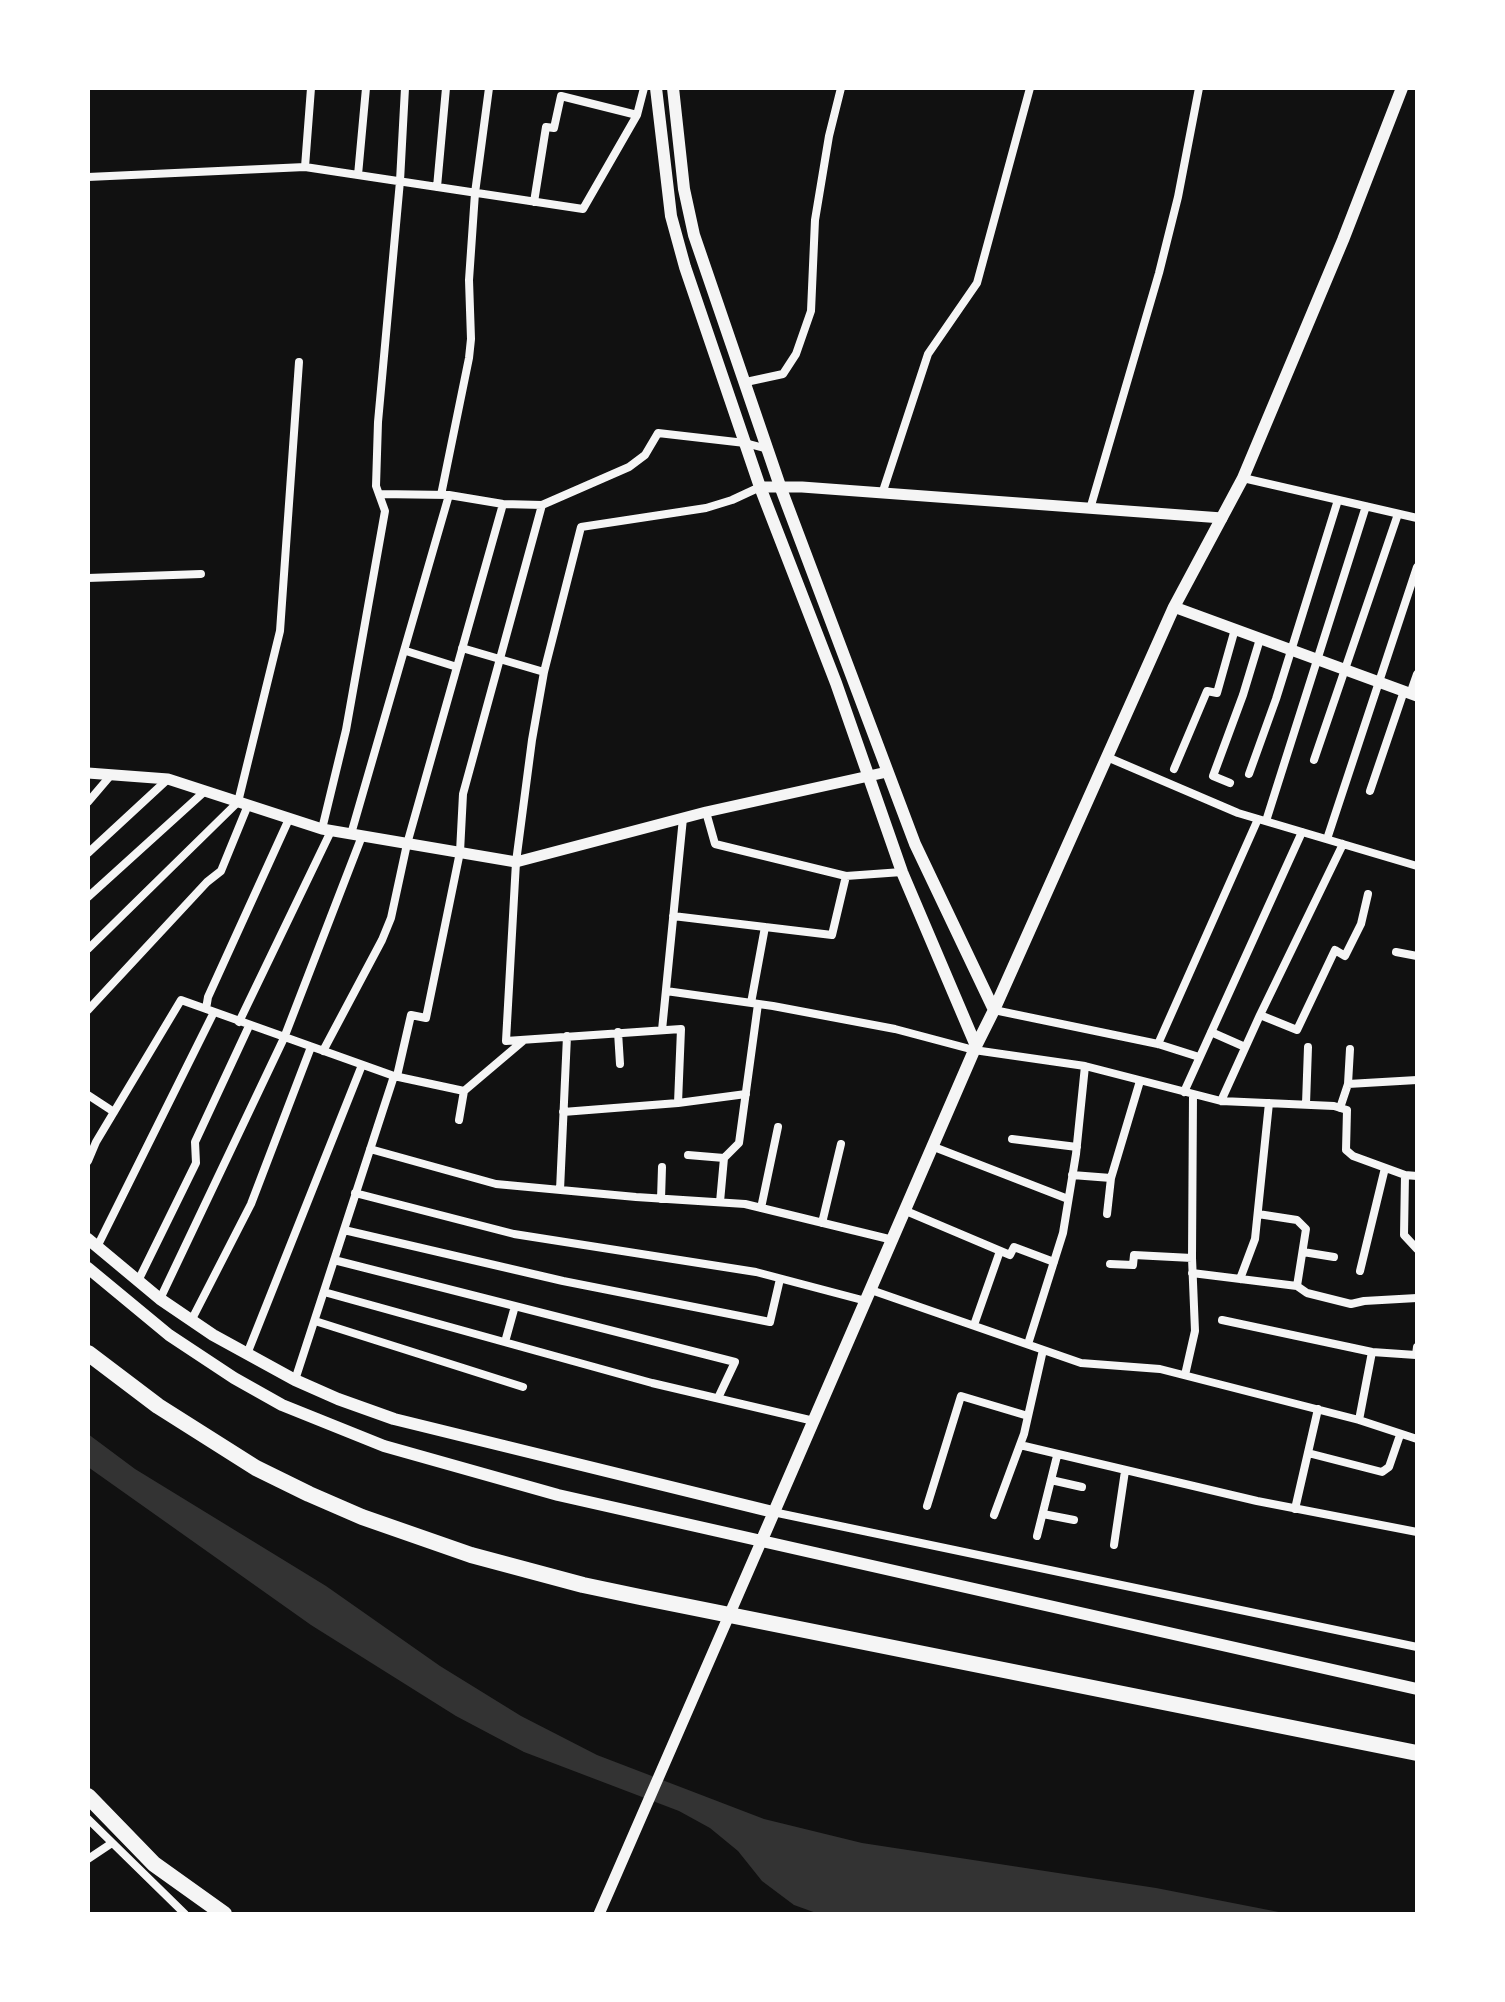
<!DOCTYPE html>
<style>
body{margin:0}
#map{position:relative;width:1505px;height:2002px;overflow:hidden;background:#111;font-family:Inter,sans-serif}
canvas{display:block}
.frame{position:absolute;inset:0;border:90px solid #fff;pointer-events:none}
</style>
<div id="map">
<canvas width="1505" height="2002"></canvas>
<div class="frame"></div>
</div>
<script>
const c = document.querySelector('canvas').getContext('2d');
c.lineJoin = 'round';
function fillPath(path, color) { c.fillStyle = color; c.fill(path, 'evenodd'); }
const shape = rows => new Path2D(rows.map(r => 'M' + r).join(''));
function trace(path, color, width, dash) { c.strokeStyle = color; c.lineWidth = width; c.lineCap = dash ? 'butt' : 'round'; c.setLineDash(dash || []); c.stroke(path); }
const water = shape([
 [88,1434,135,1469,326,1586,440,1666,521,1716,597,1755,764,1819,862,1843,1156,1888,1289,1914,819,1914,794,1905,762,1881,738,1851,710,1828,679,1811,524,1752,456,1716,311,1625,88,1467]
]);
const minor = shape([
 [305,167,311,88],
 [358,175,366,88],
 [88,177,305,167,583,209,637,115,644,88],
 [437,187,446,88],
 [534,202,546,127,554,128,561,96,637,115],
 [746,382,783,374,796,354,811,311,815,220,829,136,841,88],
 [1243,478,1417,518],
 [379,494,449,495,503,504,542,505,629,467,645,455,658,433,745,443,768,449],
 [882,494,928,354,977,283,1030,88],
 [441,495,469,358,471,339,469,280,475,193,489,88],
 [1090,509,1159,273,1178,197,1199,88],
 [88,578,201,574],
 [462,648,544,672],
 [406,651,457,667],
 [1410,694,1417,674],
 [1107,757,1238,813,1417,866],
 [1314,760,1398,514],
 [1174,769,1207,691,1217,693,1235,629],
 [1249,774,1276,699,1338,500],
 [1230,783,1213,776,1243,695,1260,639],
 [1370,791,1404,691],
 [88,802,111,775],
 [706,812,715,844,846,876,902,872],
 [1266,821,1366,506],
 [322,829,346,730,385,511,376,486,378,422,400,181,405,88],
 [351,834,449,495],
 [1327,839,1417,567],
 [88,853,168,779],
 [88,897,205,791],
 [673,916,832,935,846,876],
 [88,949,238,802,280,631,299,362],
 [1396,952,1417,956],
 [666,991,773,1006,895,1029,974,1050,1085,1066,1221,1101,1334,1106,1347,1110,1346,1150,1353,1156,1405,1175,1417,1176],
 [751,1003,765,927],
 [206,1009,208,997,289,819],
 [88,1010,207,882,221,871,248,805],
 [994,1010,1158,1044,1199,1057],
 [1260,1015,1297,1030,1335,950,1345,956,1361,924,1368,894],
 [239,1022,331,831],
 [662,1030,683,818],
 [618,1032,620,1064],
 [1211,1032,1245,1047],
 [1158,1044,1258,819],
 [323,1051,382,940,391,918,407,844,503,504],
 [397,1076,411,1015,426,1018,460,852,463,794,542,505],
 [1348,1084,1350,1049],
 [1184,1092,1302,832],
 [88,1095,114,1112],
 [1221,1101,1260,1015,1343,844],
 [678,1103,681,1029,506,1041,516,862,532,740,544,672,581,527,706,508,732,500,760,487],
 [1306,1104,1308,1047],
 [1340,1108,1348,1084,1417,1080],
 [563,1112,678,1103,746,1094],
 [459,1120,464,1091],
 [1012,1139,1077,1147],
 [934,1147,1068,1199],
 [370,1149,496,1184,636,1197,745,1204,893,1240],
 [688,1155,724,1158],
 [88,1161,96,1142,181,1000,394,1076,464,1091,523,1041],
 [1072,1175,1111,1178],
 [1405,1175,1404,1235,1417,1249],
 [560,1190,567,1036],
 [355,1193,514,1234,756,1272,866,1301],
 [661,1199,662,1167],
 [720,1202,724,1158,739,1143,758,1004],
 [761,1208,778,1127],
 [906,1211,1010,1255,1014,1247,1054,1262],
 [1107,1214,1111,1178,1140,1081],
 [1258,1214,1297,1220,1306,1229,1297,1286],
 [822,1223,841,1144],
 [344,1230,563,1281,770,1322,780,1279],
 [97,1247,213,1014],
 [1303,1252,1334,1257],
 [334,1260,735,1362,718,1398],
 [1110,1264,1133,1265,1134,1255,1192,1258],
 [1360,1271,1385,1168],
 [1192,1273,1297,1286,1307,1293,1351,1304,1364,1301,1417,1298],
 [1240,1279,1255,1239,1269,1103],
 [138,1281,196,1163,195,1142,249,1026],
 [871,1290,1081,1363,1160,1369,1359,1420,1417,1439],
 [324,1292,652,1383,814,1421],
 [160,1299,284,1038,362,836],
 [1222,1320,1372,1352,1416,1355,1417,1347],
 [191,1321,251,1204,311,1047],
 [315,1321,523,1387],
 [974,1325,1000,1251],
 [505,1342,515,1306],
 [1028,1344,1063,1233,1076,1154,1085,1066],
 [247,1354,362,1065],
 [1185,1375,1195,1331,1192,1258,1193,1094],
 [295,1380,394,1076],
 [1359,1420,1372,1352],
 [1020,1445,1257,1501,1417,1532],
 [1308,1453,1382,1472,1389,1467,1400,1435],
 [1051,1480,1082,1487],
 [927,1506,961,1396,1028,1416],
 [1295,1509,1318,1409],
 [773,1512,1417,1647],
 [1043,1514,1074,1520],
 [994,1515,1024,1434,1043,1350],
 [1037,1536,1057,1456],
 [1114,1545,1125,1471],
 [88,1819,185,1914],
 [88,1859,112,1843]
]);
const tertiary = shape([
 [760,487,802,487,1222,518],
 [1174,607,1417,696],
 [88,773,168,779,322,829,516,862,706,812,887,772],
 [599,1914,761,1542]
]);
const secondary = shape([
 [656,88,671,216,685,267,760,487,836,683,902,872,976,1046],
 [673,88,684,189,694,235,780,486,915,844,994,1010],
 [88,1239,160,1299,213,1335,295,1380,338,1399,394,1419,773,1512],
 [88,1268,169,1335,234,1378,282,1405,384,1446,558,1495,1417,1689],
 [761,1542,976,1046,994,1010,1174,607,1243,478,1343,240,1402,88]
]);
const motorway = shape([
 [88,1353,158,1406,256,1468,309,1494,362,1517,471,1555,583,1585,640,1597,1417,1753],
 [88,1796,154,1864,224,1914]
]);
fillPath(water, '#333');
trace(minor, '#f5f5f5', 8);
trace(tertiary, '#f5f5f5', 11);
trace(secondary, '#f5f5f5', 12);
trace(motorway, '#f5f5f5', 16);
</script>
